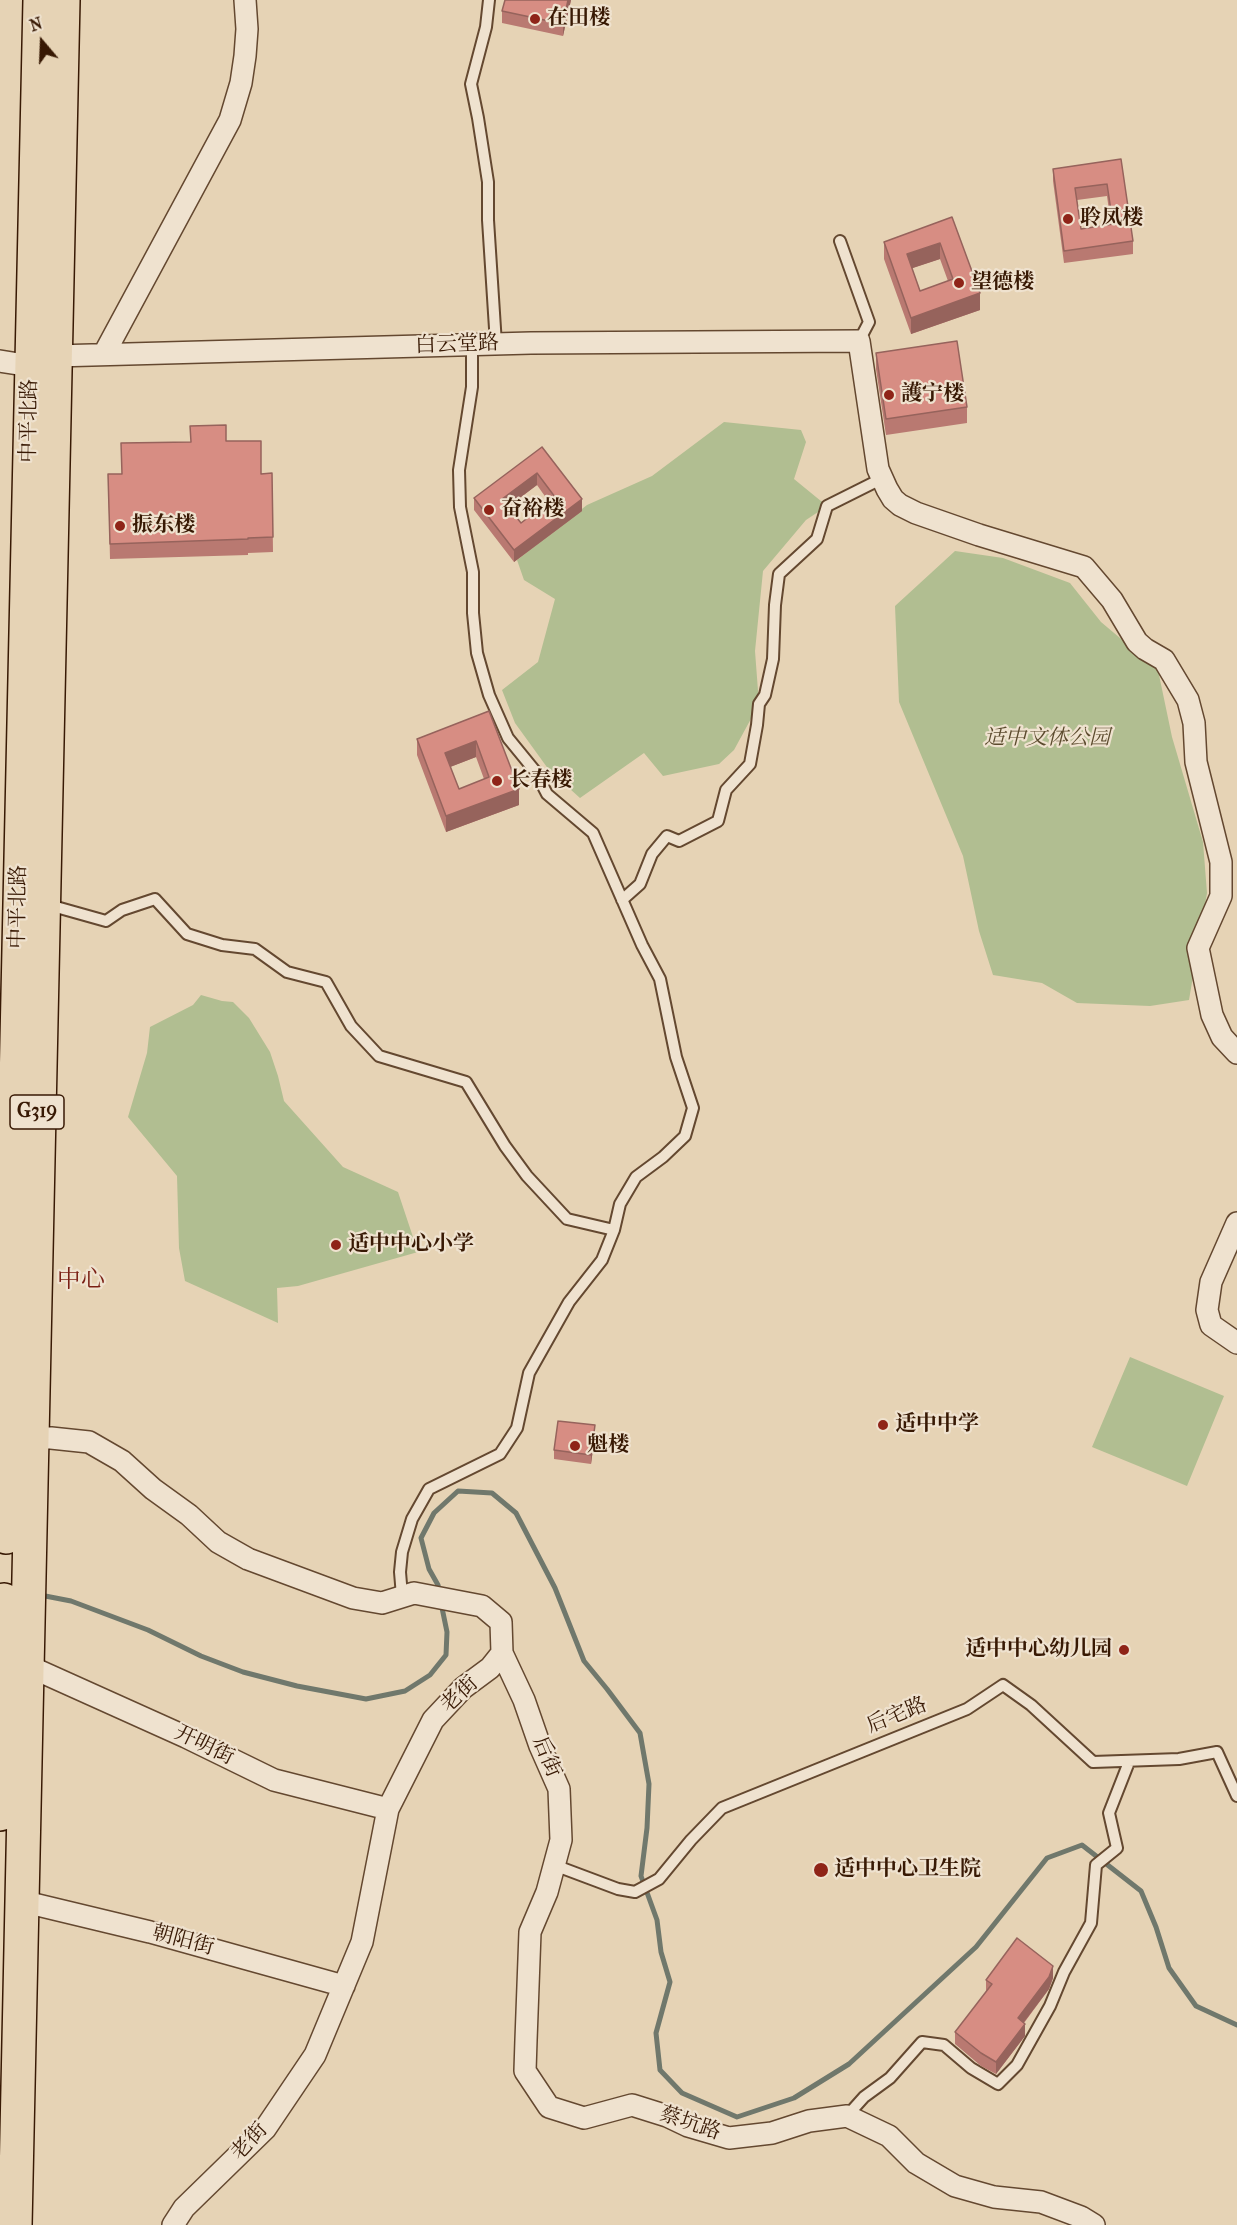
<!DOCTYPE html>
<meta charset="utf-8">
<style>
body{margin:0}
#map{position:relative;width:1237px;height:2225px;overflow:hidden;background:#e6d3b5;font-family:"IM FELL French Canon",serif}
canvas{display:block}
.north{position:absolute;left:12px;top:12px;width:60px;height:60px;-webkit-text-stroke:4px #efe2cf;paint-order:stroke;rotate:341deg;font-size:16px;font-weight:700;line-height:24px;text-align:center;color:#381904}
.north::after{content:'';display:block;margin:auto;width:21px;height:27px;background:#381904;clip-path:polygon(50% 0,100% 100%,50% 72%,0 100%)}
</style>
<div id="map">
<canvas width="1237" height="2225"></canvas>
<div class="north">N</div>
</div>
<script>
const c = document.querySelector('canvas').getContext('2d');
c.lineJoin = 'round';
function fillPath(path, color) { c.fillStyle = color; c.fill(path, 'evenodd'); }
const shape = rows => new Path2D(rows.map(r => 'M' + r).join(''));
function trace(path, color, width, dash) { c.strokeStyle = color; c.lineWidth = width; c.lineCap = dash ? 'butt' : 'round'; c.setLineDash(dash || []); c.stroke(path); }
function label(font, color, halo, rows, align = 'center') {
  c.font = font + ' "IM FELL French Canon","Noto Serif SC",serif'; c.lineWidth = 4.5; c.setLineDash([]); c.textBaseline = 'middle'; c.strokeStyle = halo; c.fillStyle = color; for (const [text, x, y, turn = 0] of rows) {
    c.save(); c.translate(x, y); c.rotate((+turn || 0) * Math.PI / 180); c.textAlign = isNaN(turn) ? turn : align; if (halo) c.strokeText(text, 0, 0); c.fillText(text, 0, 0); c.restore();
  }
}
const green = shape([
 [724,422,801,430,806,442,794,479,827,506,806,520,763,571,755,651,759,704,734,750,719,764,663,776,644,753,580,798,549,770,515,723,502,690,538,662,555,599,524,580,517,560,587,505,652,476],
 [955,551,1003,558,1070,583,1101,622,1158,670,1172,737,1203,842,1207,893,1189,1000,1150,1006,1077,1003,1042,983,993,975,979,931,963,856,899,702,895,606],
 [201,995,222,1001,233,1002,249,1018,270,1052,278,1076,284,1101,343,1167,398,1192,418,1252,298,1286,277,1288,278,1323,185,1281,179,1248,177,1176,128,1117,147,1053,150,1027,193,1005],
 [1130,1357,1224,1396,1187,1486,1092,1447]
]);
const stream = shape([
 [440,1594,438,1585,429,1569,421,1538,434,1513,458,1491,492,1493,516,1513,555,1588,584,1661,607,1689,640,1733,649,1784,647,1828,641,1876,657,1920,661,1952,670,1982,656,2033,660,2070,682,2093,737,2117,794,2098,849,2064,976,1947,1047,1858,1082,1845,1141,1891,1156,1927,1169,1968,1196,2006,1237,2025],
 [40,1595,71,1601,148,1630,201,1656,243,1672,297,1686,366,1699,405,1691,430,1675,446,1655,447,1632,441,1603]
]);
const lane = shape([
 [489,0,486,27,471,84,478,118,488,182,488,220,496,344],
 [840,241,869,322,859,341],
 [472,345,472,387,459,470,460,507,473,572,473,613,477,653,489,695,508,738,535,771,547,794,593,833,642,945,660,979,676,1057,693,1108,685,1136,663,1157,636,1177,620,1204,614,1230],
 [622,900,640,884,652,854,667,836,679,841,718,821,726,790,750,764,757,725,759,704,765,695,773,659,775,605,779,574,817,539,827,506,881,479],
 [49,905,106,921,122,910,155,899,187,934,222,945,255,949,287,972,326,982,351,1026,379,1056,466,1082,505,1146,527,1176,567,1219,614,1230,602,1260,569,1302,529,1373,517,1428,500,1454,429,1489,412,1519,402,1552,400,1572,402,1596],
 [554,1865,618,1889,635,1892,659,1879,691,1840,722,1808,967,1709,1003,1685,1031,1705,1093,1762,1179,1759,1217,1752,1237,1796],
 [847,2116,864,2097,890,2078,922,2042,944,2045,971,2068,998,2084,1017,2065,1050,2006,1064,1972,1091,1923,1096,1865,1117,1848,1109,1813,1129,1762]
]);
const street = shape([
 [104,354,230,120,241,83,245,56,247,29,245,0],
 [55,356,531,343,859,341,878,469,887,489,893,499,900,505,916,513,979,535,1084,567,1112,600,1137,642,1145,649,1164,660,1188,700,1194,723,1196,762,1221,862,1221,896,1198,948,1212,1015,1222,1037,1237,1053],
 [0,361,31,366],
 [1237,1223,1211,1282,1207,1310,1211,1325,1237,1343],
 [31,1438,51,1438,89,1442,122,1461,153,1489,189,1515,218,1542,248,1559,353,1598,382,1603,414,1593,482,1606,501,1622,502,1653,490,1668,463,1688,433,1720,388,1809,362,1942,315,2055,265,2129,184,2208,173,2225],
 [502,1653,524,1700,540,1746,559,1789,561,1840,547,1892,530,1932,526,2040,525,2071,549,2107,584,2118,632,2105,667,2116,688,2126,729,2138,772,2133,809,2121,847,2116,889,2136,916,2163,955,2186,994,2197,1041,2202,1081,2217,1094,2225],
 [26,1665,186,1737,274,1780,388,1809],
 [21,1901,150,1932,344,1986]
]);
const highway = shape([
 [6,1537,40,0],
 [0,1814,4,1600],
 [15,2225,63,0]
]);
const wall = shape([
 [505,0,571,0,563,36,502,23,502,11],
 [1121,159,1133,241,1133,254,1064,263,1053,181,1053,169],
 [1107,196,1111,225,1081,229,1077,200],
 [952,217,980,310,911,334,884,259,884,242],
 [940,259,948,281,920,291,912,268],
 [876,353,967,407,967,423,886,435,876,369],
 [226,441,261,474,272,473,273,552,248,553,248,555,110,559,108,474,121,474],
 [542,447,582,511,514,562,474,510,474,498],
 [537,485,549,502,521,523,508,507],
 [489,711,519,805,446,832,417,755,417,739],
 [476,757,484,779,459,789,450,767],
 [595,1434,591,1464,554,1459,554,1450],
 [1053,1978,1049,1989,1024,2023,1025,2036,996,2074,981,2066,955,2044,955,2032,986,1992,986,1980]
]);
const shadedWall = shape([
 [568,0,571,0,563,36,563,24],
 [940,243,940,259,907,270,907,254],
 [980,293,980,310,911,334,911,318],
 [537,473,537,485,502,511,502,499],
 [582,499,582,511,514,562,514,550],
 [476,741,476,757,445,769,445,753],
 [519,789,519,805,446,832,446,816],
 [595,1425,595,1434,591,1464,591,1455],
 [1053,1966,1053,1978,1049,1989,1018,2030,1018,2018],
 [1025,2024,1025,2036,996,2074,996,2062]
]);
const building = shape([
 [505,0,568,0,563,24,502,11,505,0],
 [1121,159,1133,241,1064,251,1053,169,1121,159],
 [1107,184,1113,224,1081,229,1075,188,1107,184],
 [952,217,980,293,911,318,884,242,952,217],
 [940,243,953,279,920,291,907,254,940,243],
 [957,341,967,407,886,419,876,353,957,341],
 [226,425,226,441,261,441,261,474,272,473,273,537,248,538,248,539,110,544,108,474,122,474,121,443,191,442,190,426,226,425],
 [542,447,582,499,514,550,474,498,542,447],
 [537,473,555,497,521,523,502,499,537,473],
 [489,711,519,789,446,816,417,739,489,711],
 [476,741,489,777,459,789,445,753,476,741],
 [558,1421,595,1425,591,1455,554,1450,558,1421],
 [1017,1938,1053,1966,1049,1977,1018,2018,1025,2024,996,2062,981,2053,955,2032,992,1984,986,1980,1017,1938]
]);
const markers = [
 [535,19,6,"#8f2418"],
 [1068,219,6,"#8f2418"],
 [959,283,6,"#8f2418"],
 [889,395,6,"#8f2418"],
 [489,510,6,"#8f2418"],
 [120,526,6,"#8f2418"],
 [497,781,6,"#8f2418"],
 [336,1245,6,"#8f2418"],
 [883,1425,6,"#8f2418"],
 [575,1446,6,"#8f2418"],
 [1124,1650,6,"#8f2418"],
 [821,1870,8,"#8f2418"]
];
const shields = [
 [37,1112,54]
];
const shieldNames = [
 ["G319",37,1112]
];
const poiNames = [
 ["在田楼",547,19],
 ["聆凤楼",1080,219],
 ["望德楼",971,283],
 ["護宁楼",901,395],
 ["奋裕楼",501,510],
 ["振东楼",132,526],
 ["长春楼",509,781],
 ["适中中心小学",348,1245],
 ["适中中学",895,1425],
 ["魁楼",587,1446],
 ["适中中心幼儿园",1112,1650,"right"],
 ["适中中心卫生院",834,1870]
];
const streetNames = [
 ["白云堂路",457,345,-2],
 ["中平北路",30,421,-89],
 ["中平北路",19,907,-89],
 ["老街",460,1695,-43],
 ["后宅路",897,1716,-22],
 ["开明街",204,1746,26],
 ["后街",546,1757,68],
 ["朝阳街",183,1941,15],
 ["蔡坑路",690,2124,19],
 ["老街",250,2142,-47]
];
const parkNames = [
 ["适中文体公园",1047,739]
];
const quarterNames = [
 ["中心",81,1281]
];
fillPath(green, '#b1be91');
trace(stream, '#70786c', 5);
trace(lane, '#644830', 14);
trace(street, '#644830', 24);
trace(highway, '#381904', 36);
trace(lane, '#efe2cf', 10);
trace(street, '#efe2cf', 21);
trace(highway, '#e6d3b5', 33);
fillPath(wall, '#b97971');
fillPath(shadedWall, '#96635c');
fillPath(building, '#d78d83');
trace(building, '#96635c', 1.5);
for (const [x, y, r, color] of markers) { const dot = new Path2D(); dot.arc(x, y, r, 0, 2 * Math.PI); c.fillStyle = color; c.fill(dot); trace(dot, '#efe2cf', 2); }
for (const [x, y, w] of shields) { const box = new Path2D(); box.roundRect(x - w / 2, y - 17, w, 34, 4.5); c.fillStyle = '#efe2cf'; c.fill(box); trace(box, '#381904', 1.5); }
label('bold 20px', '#381904', null, shieldNames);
label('bold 21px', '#381904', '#efe2cf', poiNames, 'left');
label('21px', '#381904', '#efe2cf', streetNames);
label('italic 21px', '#5c4b2e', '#efe2cf', parkNames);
label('24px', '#7a1f14', '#efe2cf', quarterNames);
</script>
